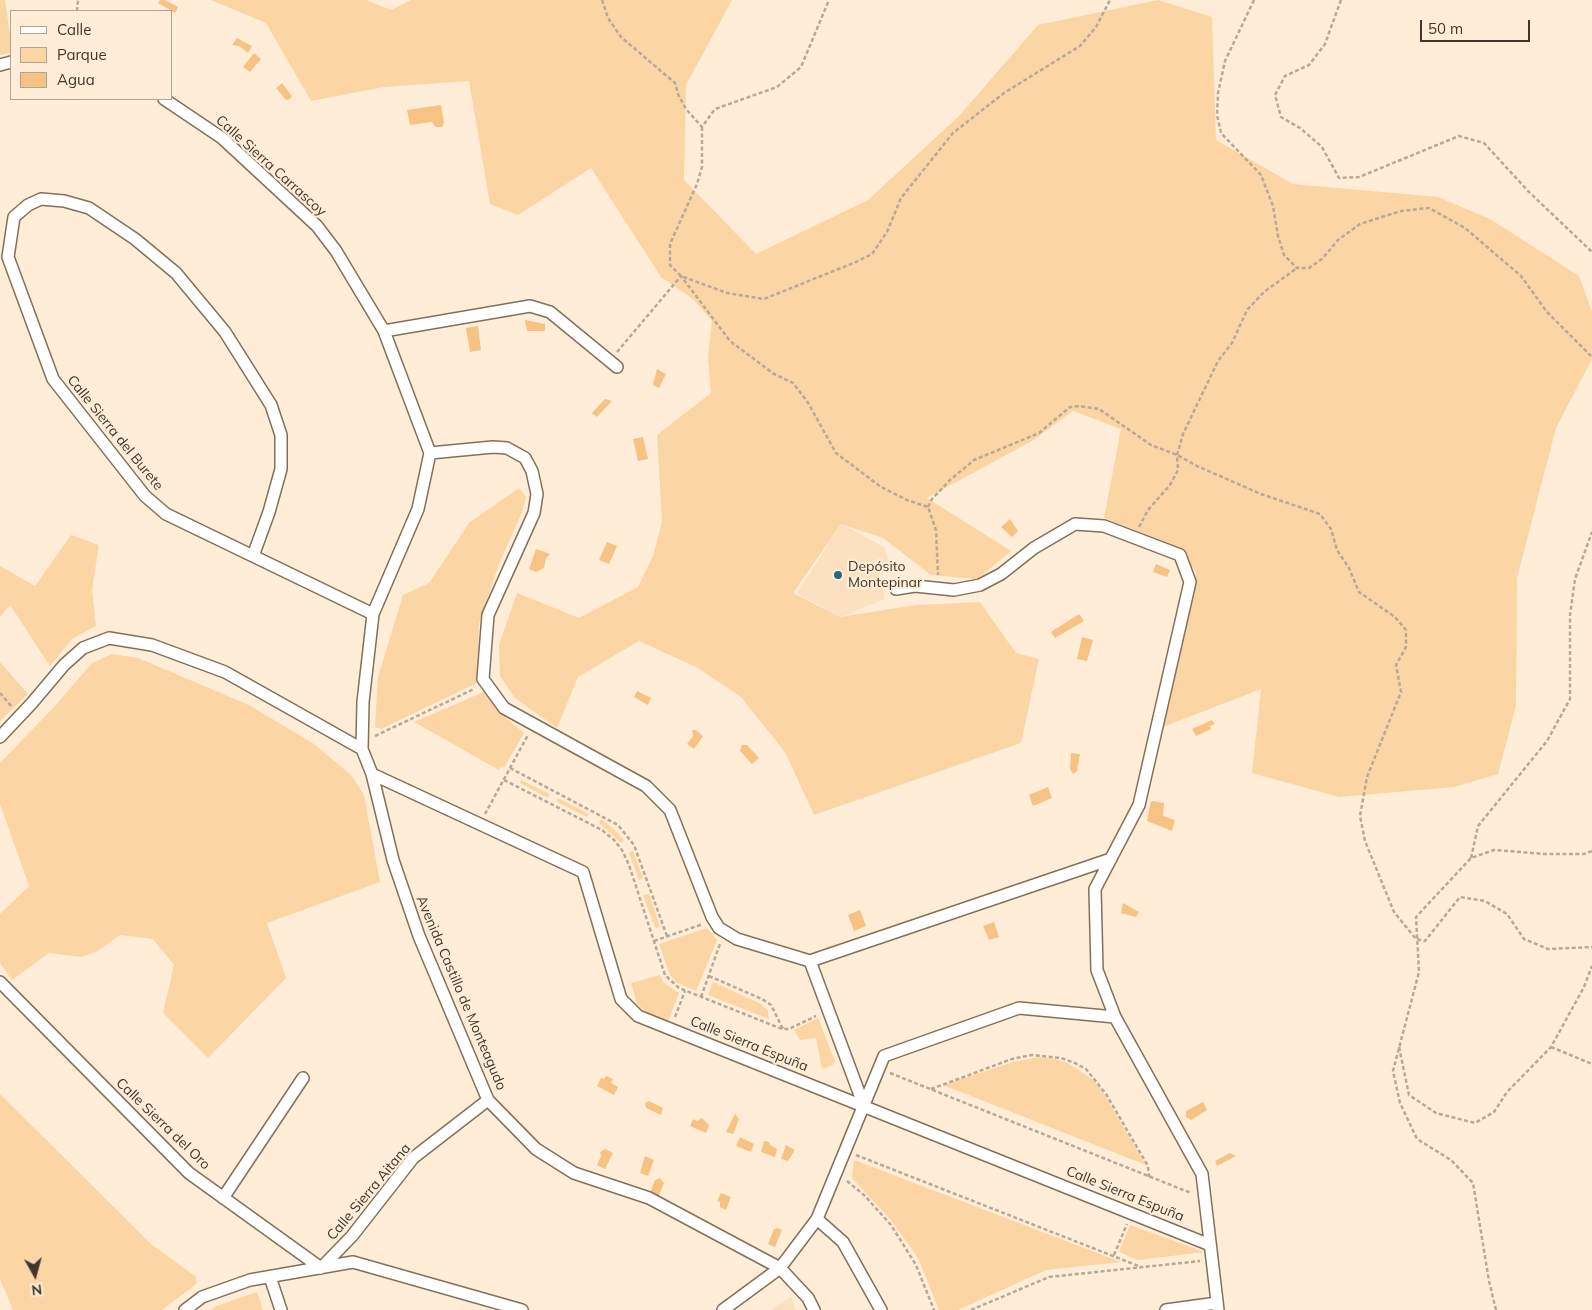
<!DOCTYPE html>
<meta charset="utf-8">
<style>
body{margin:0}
#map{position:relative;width:1592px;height:1310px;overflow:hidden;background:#ffedd7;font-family:Mulish,sans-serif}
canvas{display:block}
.legend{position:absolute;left:10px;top:10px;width:162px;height:90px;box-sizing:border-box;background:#ffedd7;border:1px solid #b2a493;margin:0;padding:6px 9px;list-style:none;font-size:15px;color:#3f372c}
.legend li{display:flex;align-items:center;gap:10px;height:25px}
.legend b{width:25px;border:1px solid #b2a493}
.north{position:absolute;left:10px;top:1250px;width:50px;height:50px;-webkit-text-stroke:4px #ffedd7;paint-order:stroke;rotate:173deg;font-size:14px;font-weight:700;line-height:20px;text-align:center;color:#3f372c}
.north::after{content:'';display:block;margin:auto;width:18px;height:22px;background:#3f372c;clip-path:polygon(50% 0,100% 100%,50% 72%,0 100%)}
.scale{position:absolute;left:1420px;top:20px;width:110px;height:22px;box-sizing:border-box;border:2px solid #3f372c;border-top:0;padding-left:6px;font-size:15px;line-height:18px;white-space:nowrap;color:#3f372c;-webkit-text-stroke:4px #ffedd7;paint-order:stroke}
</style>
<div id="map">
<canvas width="1592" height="1310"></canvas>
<ul class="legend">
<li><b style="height:6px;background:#fff"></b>Calle</li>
<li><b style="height:14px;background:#fcd5a5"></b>Parque</li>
<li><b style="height:14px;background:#f6c384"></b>Agua</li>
</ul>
<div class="north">N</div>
<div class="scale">50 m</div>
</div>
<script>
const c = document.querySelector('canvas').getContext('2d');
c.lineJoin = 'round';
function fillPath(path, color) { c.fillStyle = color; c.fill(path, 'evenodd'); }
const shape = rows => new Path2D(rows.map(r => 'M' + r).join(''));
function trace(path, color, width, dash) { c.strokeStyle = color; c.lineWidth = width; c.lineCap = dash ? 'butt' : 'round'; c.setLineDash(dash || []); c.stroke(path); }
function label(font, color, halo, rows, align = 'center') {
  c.font = font + ' Mulish,sans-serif'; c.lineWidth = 4.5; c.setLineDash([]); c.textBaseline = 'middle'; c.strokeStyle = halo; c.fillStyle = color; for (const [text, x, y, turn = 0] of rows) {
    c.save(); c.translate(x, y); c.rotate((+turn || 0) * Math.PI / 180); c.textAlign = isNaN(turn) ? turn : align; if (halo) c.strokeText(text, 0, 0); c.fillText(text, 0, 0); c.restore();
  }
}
const built = shape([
 [841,524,884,547,892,568,878,570,885,599,840,617,797,593],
 [791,1297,796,1310,770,1310]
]);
const green = shape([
 [0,0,5,0,11,41,11,53,0,55],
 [211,0,366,0,391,10,411,0,732,0,686,85,684,180,756,254,868,200,959,116,1038,25,1158,0,1212,17,1216,140,1293,184,1438,197,1490,219,1579,276,1592,312,1592,359,1556,428,1517,578,1516,706,1498,774,1454,787,1339,797,1252,773,1261,689,1163,727,1196,572,1180,548,1104,518,1121,429,1073,411,1032,441,927,498,1011,551,978,579,931,575,883,538,841,524,793,593,840,617,916,605,980,602,1016,653,1039,659,1021,743,814,815,785,752,741,697,696,667,639,641,578,677,557,728,515,698,500,676,499,645,517,593,579,618,638,587,653,556,662,522,657,435,711,393,708,357,712,321,693,299,661,277,591,168,518,215,490,204,469,81,384,87,311,101,266,23],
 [519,488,526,497,522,512,499,564,479,623,477,683,381,729,375,727,378,677,403,595,429,583,469,523],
 [71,535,99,545,92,590,96,626,72,639,50,666,10,605,0,617,0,566,35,586],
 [112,654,138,658,249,705,314,744,352,776,364,795,380,882,267,923,286,978,208,1058,163,1013,174,965,153,939,120,935,98,951,81,957,49,953,12,980,0,963,0,914,29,886,0,804,0,763,54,707,92,663],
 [0,662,28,694,0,721],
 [486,691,496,709,524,733,504,768,500,767,499,770,414,722],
 [521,780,550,794,548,798,520,783],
 [558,798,589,814,587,817,557,802],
 [601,819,616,831,624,840,621,843,599,823],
 [633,851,643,878,639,880,629,853],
 [649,894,660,927,655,928,643,895],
 [707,928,717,940,696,991,676,982,670,975,659,944],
 [660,975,664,983,679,993,668,1021,648,1014,637,1004,631,983],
 [713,982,761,1004,768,1011,769,1019,708,995],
 [818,1018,835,1061,833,1065,822,1069,816,1038,800,1040,794,1030],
 [1040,1057,1055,1059,1068,1063,1092,1079,1101,1089,1146,1165,943,1085,1013,1062],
 [0,1094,151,1244,196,1277,196,1284,162,1310,13,1310,0,1279],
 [854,1160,1121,1262,1046,1270,958,1310,939,1310,918,1258,891,1220,852,1178],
 [1130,1225,1205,1252,1138,1260,1119,1252],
 [257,1292,263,1310,211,1310,216,1306]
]);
const water = shape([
 [160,0,165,0,178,7,175,13,158,3],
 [237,38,252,46,248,53,239,46,232,45],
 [254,53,261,59,250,72,243,67],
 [282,83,292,96,290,99,286,100,276,88],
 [441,105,444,123,442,127,436,127,432,122,410,125,407,110],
 [525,320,545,324,545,331,527,331],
 [478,326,481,350,470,352,466,328],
 [657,369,666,374,659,388,653,385],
 [605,399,612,401,597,417,592,413],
 [643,437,648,459,638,461,633,439],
 [1010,519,1018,531,1012,537,1001,527],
 [607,542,617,546,609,564,599,560],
 [536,549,550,554,546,558,544,568,536,572,529,569],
 [1156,564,1170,570,1167,577,1153,572],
 [1079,614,1084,621,1055,638,1051,632],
 [1082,637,1093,640,1087,661,1077,659],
 [637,691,651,698,648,705,634,697],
 [1212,720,1215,724,1210,726,1211,729,1196,736,1192,729],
 [692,730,696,730,703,736,694,749,687,744,693,736],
 [742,745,747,745,759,758,752,764,740,751],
 [1071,753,1080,754,1077,771,1073,774,1070,769],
 [1048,787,1052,798,1033,806,1029,795],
 [1151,801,1164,803,1163,816,1175,820,1172,831,1147,821],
 [1123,903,1139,912,1136,917,1121,913],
 [860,910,866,926,854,931,848,915],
 [994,922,999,937,989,940,983,926],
 [606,1076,613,1079,611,1083,618,1087,614,1095,597,1086,601,1078,604,1079],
 [649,1101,663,1108,661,1115,646,1108,645,1103],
 [1203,1102,1207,1110,1191,1120,1186,1117,1186,1111],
 [735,1114,739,1119,733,1134,726,1132],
 [702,1118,709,1125,706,1133,690,1126,693,1119,697,1121],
 [740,1137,754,1144,751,1152,736,1146],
 [764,1141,769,1142,770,1145,777,1149,775,1157,761,1152],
 [786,1145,795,1150,788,1161,781,1159],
 [605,1149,613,1153,605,1169,597,1165,601,1156,600,1152],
 [1230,1153,1236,1156,1217,1166,1215,1161],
 [645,1156,654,1160,648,1176,640,1173],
 [660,1178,664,1183,658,1197,650,1193,655,1180],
 [721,1193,731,1197,726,1210,720,1207,720,1202,717,1201],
 [778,1228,782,1230,775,1247,768,1244,774,1229]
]);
const path = shape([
 [602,0,608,18,621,37,675,83,678,94,686,109,702,127,715,109,777,87,801,67,829,0],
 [1254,0,1225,61,1218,93,1217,115,1221,133,1261,175,1273,206,1278,236,1284,255,1297,268,1309,268,1322,259,1338,240,1360,224,1401,211,1429,208,1465,228,1521,276,1547,312,1592,357],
 [1341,0,1325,44,1309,65,1285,76,1275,95,1281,117,1300,128,1322,147,1339,178,1359,177,1459,136,1484,143,1528,191,1592,252],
 [77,11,78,0],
 [702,127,702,167,697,184,670,244,670,265,681,276,727,293,764,299,856,262,872,254,887,232,901,198,953,133,1004,93,1080,46,1096,27,1110,0],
 [617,352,681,276,730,341,774,374,793,383,807,401,836,453,881,487,907,500,928,507,936,530,938,575],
 [928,507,932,499,950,480,974,460,1039,433,1070,407,1079,406,1099,409,1151,445,1177,455,1197,466,1261,494,1320,514,1331,529,1337,550,1349,568,1359,592,1395,617,1406,630,1406,647,1396,665,1401,692,1367,777,1360,816,1365,841,1394,912,1416,939,1425,941,1460,897,1485,901,1507,914,1524,939,1548,949,1592,947],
 [1139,527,1148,510,1170,485,1178,470,1177,455,1183,434,1218,361,1232,343,1247,310,1264,292,1297,268],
 [0,693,12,707],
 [375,736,474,689],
 [510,768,618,825,634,845,667,936],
 [504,780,602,830,614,840,622,850,629,865,665,975,679,988,782,1029,789,1029,816,1016],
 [485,814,528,735],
 [1471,858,1478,826,1547,741,1570,699,1570,615,1575,579,1592,532],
 [654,941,703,924],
 [709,976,762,999,771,1005,783,1029],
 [701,997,720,944],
 [675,1017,685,991],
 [1399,1047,1409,1095,1436,1113,1475,1123,1494,1112,1507,1092,1551,1047,1584,987,1592,966],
 [1551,1047,1592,1064],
 [890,1073,1191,1193],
 [931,1089,1012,1059,1032,1055,1061,1058,1075,1063,1086,1069,1106,1094,1148,1166,1149,1177],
 [856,1155,1141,1267],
 [847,1181,864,1195,891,1225,916,1265,934,1310],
 [1114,1255,1127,1224],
 [971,1310,1049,1277,1200,1261],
 [1496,1310,1489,1281,1473,1183,1451,1160,1417,1139,1400,1103,1393,1071,1419,972,1416,917,1471,858,1494,850,1545,854,1584,854,1592,851]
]);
const street = shape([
 [0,65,11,62],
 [164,99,222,138,317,226,336,251,384,331,430,453,418,509,373,614,363,702,362,749,372,774,393,860,419,936,488,1100,536,1149,574,1173,649,1198,780,1268,808,1298,814,1310],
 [384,331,530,306,550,312,617,367],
 [430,453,493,447,507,448,525,458,532,471,537,494,534,513,488,615,483,679,504,708,646,786,670,810,712,917,719,928,737,939,810,961,1111,859],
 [253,556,269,512,281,469,281,435,271,405,225,332,176,273,135,239,89,208,64,201,41,199,28,205,14,217,8,257,53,379,145,496,166,514,253,556,373,614],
 [896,589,915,586,954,590,980,585,1001,574,1034,548,1075,524,1104,526,1180,555,1190,582,1139,805,1095,889,1097,970,1115,1017,1202,1174,1218,1310],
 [0,737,32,703,64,665,83,648,109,638,152,645,225,672,362,749],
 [372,774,583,872,621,999,638,1016,1210,1245],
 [810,961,864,1106],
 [0,982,189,1173,321,1268,352,1236,413,1158,488,1100],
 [223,1198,303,1078],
 [817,1219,843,1242,881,1310],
 [270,1277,281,1310],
 [185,1310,202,1297,250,1280,353,1262,522,1310],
 [723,1310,780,1268,817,1219,884,1056,1019,1008,1115,1017],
 [1166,1310,1217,1303]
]);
const markers = [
 [838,575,5,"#29677d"]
];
const streetNames = [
 ["Calle Sierra Carrascoy",271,166,42],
 ["Calle Sierra del Burete",115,433,51],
 ["Avenida Castillo de Monteagudo",461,993,67],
 ["Calle Sierra Espuña",749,1044,22],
 ["Calle Sierra del Oro",163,1124,44],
 ["Calle Sierra Aitana",369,1192,-50],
 ["Calle Sierra Espuña",1125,1194,22]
];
const poiNames = [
 ["Depósito",848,567],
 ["Montepinar",848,583]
];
fillPath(built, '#fce0bf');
fillPath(green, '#fcd5a5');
fillPath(water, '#f6c384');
trace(street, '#847059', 14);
trace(path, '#b7a997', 2.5, [4, 2.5]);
trace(street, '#fff', 11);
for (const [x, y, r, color] of markers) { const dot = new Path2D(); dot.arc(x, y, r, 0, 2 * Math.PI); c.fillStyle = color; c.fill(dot); trace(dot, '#ffedd7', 2); }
label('14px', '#3f372c', '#ffedd7', streetNames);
label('14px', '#3f372c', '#ffedd7', poiNames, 'left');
</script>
